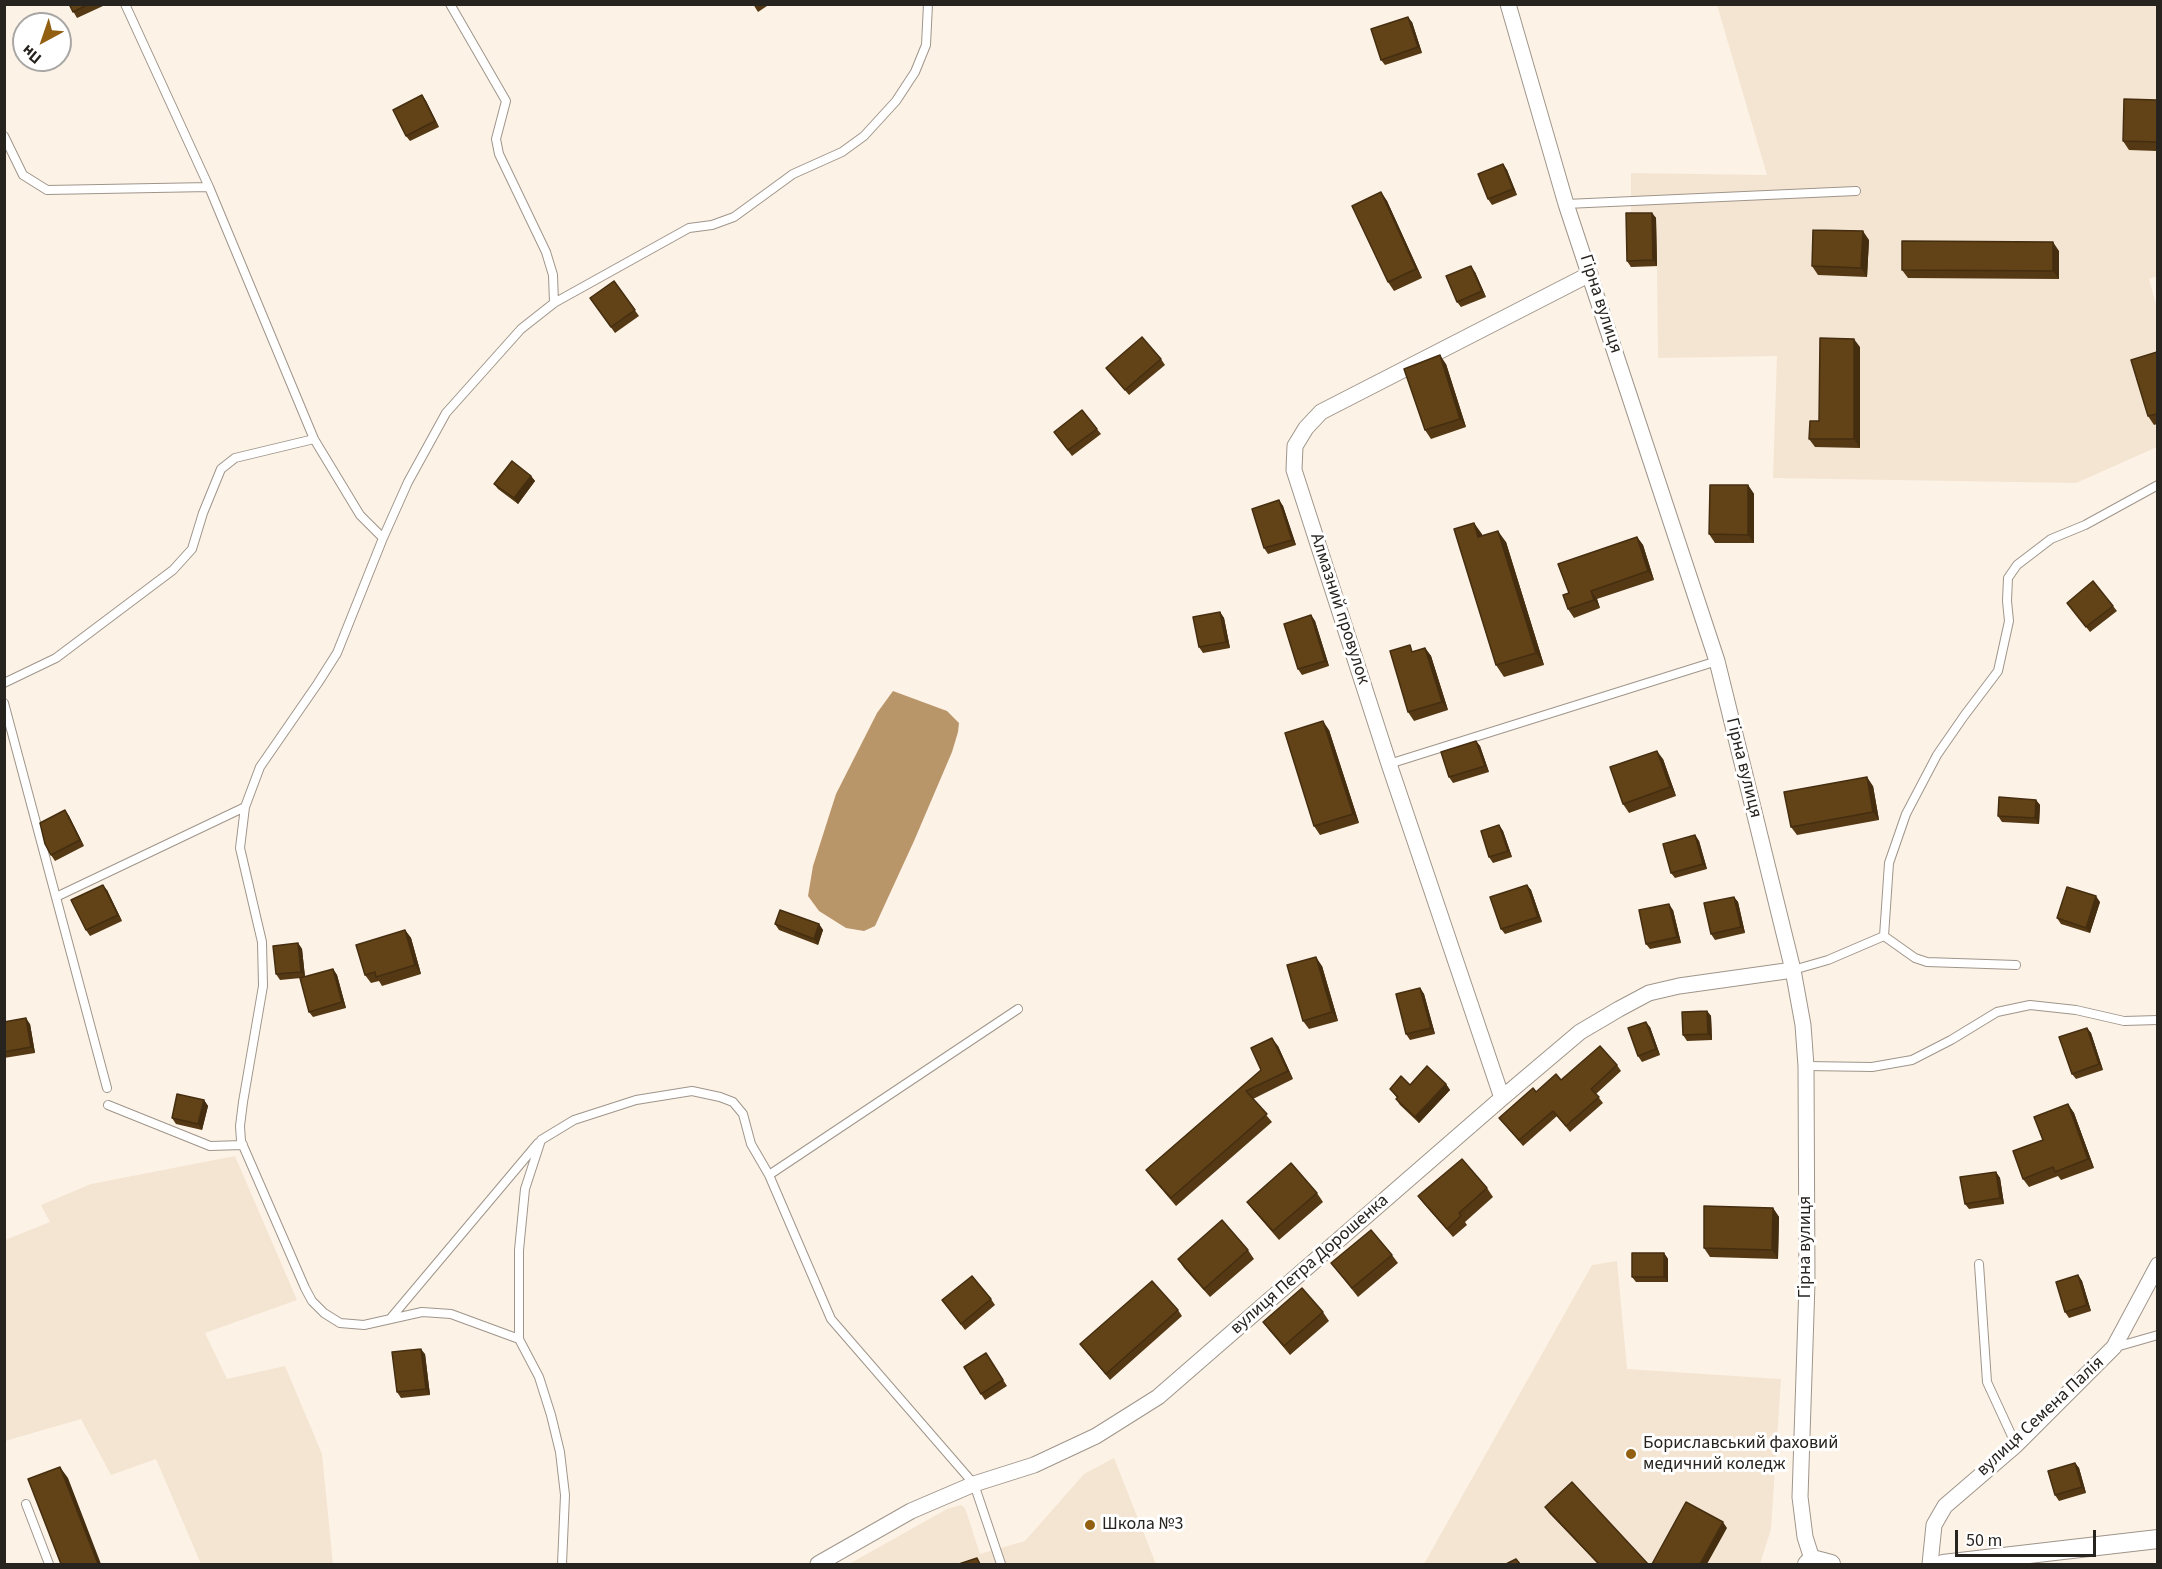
<!DOCTYPE html>
<meta charset="utf-8">
<style>
body{margin:0}
#map{position:relative;width:2162px;height:1569px;overflow:hidden;background:#fdf2e6;font-family:"Source Sans 3",sans-serif}
canvas{display:block}
.frame{position:absolute;inset:0;border:6px solid #27231f;pointer-events:none}
.north{position:absolute;left:12px;top:12px;width:60px;height:60px;box-sizing:border-box;background:#fff;border:2px solid #a9a7a5;border-radius:50%;rotate:220deg;font-size:16px;font-weight:700;line-height:24px;text-align:center;color:#27231f}
.north::after{content:'';display:block;margin:auto;width:21px;height:27px;background:#926010;clip-path:polygon(50% 0,100% 100%,50% 72%,0 100%)}
.scale{position:absolute;left:1955px;top:1530px;width:141px;height:27px;box-sizing:border-box;border:3px solid #27231f;border-top:0;padding-left:8px;font-size:18px;line-height:21px;white-space:nowrap;color:#27231f;-webkit-text-stroke:4px #fff;paint-order:stroke}
</style>
<div id="map">
<canvas width="2162" height="1569"></canvas>
<div class="frame"></div>
<div class="north">Пн</div>
<div class="scale">50 m</div>
</div>
<script>
const c = document.querySelector('canvas').getContext('2d');
c.lineJoin = 'round';
function fillPath(path, color) { c.fillStyle = color; c.fill(path, 'evenodd'); }
const shape = rows => new Path2D(rows.map(r => 'M' + r).join(''));
function trace(path, color, width, dash) { c.strokeStyle = color; c.lineWidth = width; c.lineCap = dash ? 'butt' : 'round'; c.setLineDash(dash || []); c.stroke(path); }
function label(font, color, halo, rows, align = 'center') {
  c.font = font + ' "Source Sans 3",sans-serif'; c.lineWidth = 6; c.setLineDash([]); c.textBaseline = 'middle'; c.strokeStyle = halo; c.fillStyle = color; for (const [text, x, y, turn = 0] of rows) {
    c.save(); c.translate(x, y); c.rotate((+turn || 0) * Math.PI / 180); c.textAlign = isNaN(turn) ? turn : align; if (halo) c.strokeText(text, 0, 0); c.fillText(text, 0, 0); c.restore();
  }
}
const built = shape([
 [1717,5,2157,5,2158,276,2149,279,2157,308,2157,447,2076,483,1773,478,1777,356,1658,358,1657,267,1631,267,1631,173,1767,175],
 [235,1156,297,1300,205,1333,227,1379,285,1366,322,1454,333,1564,201,1564,156,1459,111,1475,81,1419,5,1441,5,1240,50,1222,41,1205,91,1184],
 [1617,1261,1627,1369,1781,1379,1771,1529,1760,1564,1424,1564,1592,1265],
 [1114,1458,1156,1564,849,1564,947,1509,961,1505,965,1508,980,1554,1025,1541,1084,1474]
]);
const water = shape([
 [893,691,947,711,959,723,958,732,952,752,914,841,875,926,864,931,846,928,819,911,808,896,813,866,836,794,877,713]
]);
const service = shape([
 [125,4,209,187,314,439,360,515,383,538],
 [450,4,506,101,496,139,499,154,546,252,553,275,554,303],
 [4,136,23,175,47,190,209,187],
 [1566,204,1856,191],
 [4,683,56,658,173,570,192,549,203,513,221,469,235,458,314,439],
 [4,703,107,1088],
 [1389,764,1717,661],
 [56,897,245,807],
 [1884,936,1889,863,1906,814,1937,755,1964,716,1998,671,2009,621,2007,601,2008,578,2017,565,2051,539,2085,525,2158,485],
 [1793,970,1828,960,1884,936,1915,958,1927,962,2016,965],
 [1806,1066,1872,1067,1912,1060,1951,1040,1997,1012,2030,1005,2076,1010,2124,1021,2158,1020],
 [108,1105,210,1146,243,1145],
 [769,1175,1018,1009],
 [1979,1264,1987,1382,2016,1445],
 [390,1319,538,1143],
 [519,1339,519,1250,525,1189,541,1140,574,1120,636,1100,692,1091,720,1097,733,1102,743,1114,751,1144,769,1175,831,1319,974,1484,1001,1564],
 [2116,1347,2158,1335],
 [26,1504,49,1564],
 [562,1564,565,1495,560,1452,551,1415,539,1377,519,1339,451,1314,422,1312,364,1325,340,1323,324,1313,312,1301,305,1288,241,1141,240,1126,243,1102,263,986,262,942,240,848,245,807,260,767,318,683,337,653,383,538,408,482,446,413,521,329,554,303,689,228,712,225,734,217,793,174,842,152,864,136,896,101,915,72,926,45,928,4]
]);
const minor = shape([
 [1508,4,1566,204,1717,661,1793,970,1803,1025,1806,1066,1807,1283,1800,1497,1805,1537,1812,1559],
 [1502,1098,1389,764,1294,470,1295,446,1306,428,1321,412,1590,274],
 [818,1564,911,1511,974,1484,1034,1465,1096,1436,1158,1397,1502,1098,1580,1032,1619,1009,1649,993,1679,986,1793,970],
 [1930,1564,1934,1525,1945,1506,2016,1445,2114,1347,2158,1265]
]);
const tertiary = shape([
 [1807,1564,1812,1559,1831,1564],
 [1943,1564,2158,1539]
]);
const wall = shape([
 [69,4,103,4,103,6,77,18],
 [753,4,770,4,758,12],
 [1412,22,1422,53,1385,65,1381,60],
 [422,95,426,101,439,127,410,141,406,136],
 [2157,100,2157,151,2129,150,2123,141],
 [1503,164,1507,170,1517,195,1492,205,1488,199],
 [1381,192,1387,201,1422,278,1394,291,1388,282],
 [1652,213,1656,218,1657,266,1631,267,1627,261],
 [1869,240,1867,277,1818,275,1812,266],
 [2059,251,2059,279,1908,278,1902,270],
 [1475,272,1486,297,1461,307,1457,302],
 [614,281,639,316,615,333,590,298],
 [1860,347,1860,448,1815,447,1809,439],
 [2157,352,2157,424,2154,425,2148,416],
 [1161,359,1165,365,1129,395,1106,368],
 [1446,364,1466,427,1431,439,1425,430],
 [1082,410,1101,434,1072,456,1054,432],
 [531,476,535,481,518,504,498,489,494,484],
 [1748,485,1754,494,1754,543,1715,543,1709,534],
 [1279,500,1283,506,1296,545,1268,554,1264,548],
 [1474,523,1482,536,1506,542,1544,665,1504,677,1496,665],
 [1637,537,1643,545,1654,580,1597,599,1600,608,1574,618,1568,609,1569,593],
 [2067,603,2113,606,2117,611,2090,632],
 [1220,612,1224,618,1230,648,1203,653,1199,647],
 [1311,615,1315,621,1329,666,1302,675,1298,669],
 [1425,648,1431,656,1448,710,1414,721,1408,712,1414,651],
 [1329,730,1359,823,1320,835,1314,826],
 [1476,741,1480,746,1489,772,1453,783,1449,777],
 [1663,759,1676,796,1629,813,1623,804],
 [1873,786,1879,820,1797,835,1791,827],
 [2036,800,2040,805,2039,824,2002,822,1998,816],
 [65,810,69,816,84,846,55,861,51,855],
 [1499,825,1503,831,1512,857,1493,863,1489,857],
 [1695,835,1699,841,1707,869,1675,878,1671,873],
 [1527,885,1531,890,1542,922,1505,934,1501,929],
 [107,890,122,921,90,936,86,930],
 [1734,897,1738,902,1745,933,1715,940,1711,934],
 [2100,902,2090,933,2061,924,2057,918],
 [1673,910,1681,943,1650,949,1646,944],
 [775,924,819,924,823,930,818,945,779,930],
 [405,930,411,938,421,974,382,986,379,981,371,983,365,975],
 [298,943,302,949,305,977,333,969,337,975,346,1008,313,1017,309,1012,301,978,280,980,276,974],
 [1322,966,1338,1021,1309,1029,1303,1021],
 [1420,988,1424,994,1435,1034,1410,1040,1406,1034],
 [1707,1011,1711,1016,1712,1040,1687,1041,1683,1035],
 [4,1022,30,1024,35,1053,4,1058],
 [1650,1027,1660,1055,1642,1062,1638,1056],
 [2087,1028,2091,1033,2103,1070,2076,1079,2072,1074],
 [1278,1046,1293,1079,1253,1099,1272,1122,1176,1206,1152,1178,1146,1170,1261,1070],
 [1617,1065,1621,1071,1596,1094,1603,1103,1570,1132,1557,1116,1523,1146,1499,1118,1536,1092,1561,1080],
 [1446,1084,1450,1090,1419,1123,1400,1105,1396,1099,1397,1098,1390,1089,1410,1085],
 [204,1100,208,1106,202,1130,176,1124,172,1118],
 [2068,1104,2074,1113,2094,1168,2061,1180,2058,1176,2029,1187,2023,1179,2043,1140],
 [1996,1172,2000,1178,2004,1204,1969,1209,1965,1204],
 [1487,1188,1493,1197,1465,1222,1467,1225,1453,1237,1424,1204,1418,1196],
 [1317,1193,1323,1202,1279,1240,1253,1210,1247,1202],
 [1773,1208,1779,1217,1778,1259,1710,1257,1704,1248],
 [1248,1250,1254,1259,1210,1297,1184,1268,1178,1259],
 [1664,1253,1668,1259,1668,1282,1636,1282,1632,1277],
 [1392,1255,1398,1263,1358,1297,1331,1263],
 [2078,1275,2082,1281,2091,1311,2069,1318,2065,1312],
 [991,1299,995,1305,965,1330,942,1300],
 [1178,1310,1182,1316,1110,1380,1080,1344],
 [1323,1312,1329,1321,1290,1355,1269,1330,1263,1322],
 [986,1353,1007,1386,985,1400,981,1394],
 [425,1354,430,1395,401,1398,397,1392],
 [2075,1463,2079,1468,2086,1493,2059,1501,2055,1495],
 [1545,1507,1648,1564,1598,1564,1549,1513]
]);
const shadedWall = shape([
 [1408,17,1412,22,1422,53,1418,47],
 [422,95,426,101,439,127,435,121],
 [1503,164,1507,170,1517,195,1513,189],
 [1381,192,1387,201,1422,278,1416,269],
 [1652,213,1656,218,1657,266,1653,260],
 [1863,231,1869,240,1867,277,1861,268],
 [2053,242,2059,251,2059,279,2053,271],
 [1471,266,1475,272,1486,297,1482,291],
 [1854,339,1860,347,1860,448,1854,439],
 [1440,355,1446,364,1466,427,1460,419],
 [531,476,535,481,518,504,514,498],
 [1748,485,1754,494,1754,543,1748,535],
 [1279,500,1283,506,1296,545,1292,540],
 [1474,523,1482,534,1486,548,1478,537],
 [1498,531,1506,542,1544,665,1536,653],
 [1637,537,1643,545,1654,580,1648,571],
 [1591,591,1597,599,1600,608,1594,600],
 [1220,612,1224,618,1230,648,1226,642],
 [1311,615,1315,621,1329,666,1325,661],
 [1425,648,1431,656,1448,710,1442,702],
 [1323,721,1329,730,1359,823,1353,814],
 [1476,741,1480,746,1489,772,1485,766],
 [1657,751,1663,759,1676,796,1670,787],
 [1867,777,1873,786,1879,820,1873,812],
 [2036,800,2040,805,2039,824,2035,818],
 [65,810,69,816,84,846,80,840],
 [1499,825,1503,831,1512,857,1508,851],
 [1695,835,1699,841,1707,869,1703,864],
 [103,885,107,890,122,921,118,915],
 [1527,885,1531,890,1542,922,1538,917],
 [2096,896,2100,902,2090,933,2086,928],
 [1734,897,1738,902,1745,933,1741,927],
 [1669,904,1673,910,1681,943,1677,937],
 [819,924,823,930,818,945,814,939],
 [405,930,411,938,421,974,415,965],
 [298,943,302,949,305,977,301,972],
 [1316,957,1322,966,1338,1021,1332,1012],
 [333,969,337,975,346,1008,342,1002],
 [1420,988,1424,994,1435,1034,1431,1028],
 [1707,1011,1711,1016,1712,1040,1708,1034],
 [26,1018,30,1024,35,1053,31,1047],
 [1646,1022,1650,1027,1660,1055,1656,1049],
 [2087,1028,2091,1033,2103,1070,2099,1064],
 [1272,1038,1278,1046,1293,1079,1288,1071],
 [1446,1084,1450,1090,1419,1123,1415,1117],
 [204,1100,208,1106,202,1130,198,1124],
 [2068,1104,2074,1113,2094,1168,2088,1159],
 [1996,1172,2000,1178,2004,1204,2000,1198],
 [1773,1208,1779,1217,1778,1259,1772,1250],
 [1664,1253,1668,1259,1668,1282,1664,1277],
 [2078,1275,2082,1281,2091,1311,2087,1305],
 [421,1349,425,1354,430,1395,426,1389],
 [2075,1463,2079,1468,2086,1493,2082,1487],
 [60,1467,68,1478,101,1564,98,1564],
 [1723,1522,1727,1528,1707,1564,1700,1564]
]);
const building = shape([
 [69,4,89,4,73,12,69,4],
 [1408,17,1418,47,1381,60,1371,29,1408,17],
 [422,95,435,121,406,136,393,110,422,95],
 [2124,99,2157,100,2157,142,2123,141,2124,99],
 [1503,164,1513,189,1488,199,1478,174,1503,164],
 [1381,192,1416,269,1388,282,1352,206,1381,192],
 [1626,213,1652,213,1653,260,1627,261,1626,213],
 [1813,230,1863,231,1861,268,1812,266,1813,230],
 [1902,241,2053,242,2053,271,1902,270,1902,241],
 [1471,266,1482,291,1457,302,1446,276,1471,266],
 [614,281,635,310,611,327,590,298,614,281],
 [1142,337,1161,359,1125,390,1106,368,1142,337],
 [1820,338,1854,339,1854,439,1809,439,1810,421,1819,421,1820,338],
 [2157,352,2157,414,2148,416,2131,360,2157,352],
 [1440,355,1460,419,1425,430,1404,369,1440,355],
 [1082,410,1097,429,1068,450,1054,432,1082,410],
 [512,461,531,476,514,498,494,484,512,461],
 [1710,485,1748,485,1748,535,1709,534,1710,485],
 [1279,500,1292,540,1264,548,1252,509,1279,500],
 [1474,523,1478,537,1498,531,1536,653,1496,665,1454,529,1474,523],
 [1637,537,1648,571,1591,591,1594,600,1568,609,1563,595,1569,593,1558,564,1637,537],
 [2093,581,2113,606,2086,627,2067,603,2093,581],
 [1220,612,1226,642,1199,647,1193,617,1220,612],
 [1311,615,1325,661,1298,669,1284,624,1311,615],
 [1410,645,1412,652,1425,648,1442,702,1408,712,1390,651,1410,645],
 [1323,721,1353,814,1314,826,1285,733,1323,721],
 [1476,741,1485,766,1449,777,1441,752,1476,741],
 [1657,751,1670,787,1623,804,1610,767,1657,751],
 [1867,777,1873,812,1791,827,1784,792,1867,777],
 [1999,797,2036,800,2035,818,1998,816,1999,797],
 [65,810,80,840,51,855,45,844,40,823,65,810],
 [1499,825,1508,851,1489,857,1481,831,1499,825],
 [1695,835,1703,864,1671,873,1663,844,1695,835],
 [103,885,118,915,86,930,71,900,103,885],
 [1527,885,1538,917,1501,929,1490,897,1527,885],
 [2067,887,2096,896,2086,928,2057,918,2067,887],
 [1734,897,1741,927,1711,934,1704,903,1734,897],
 [1669,904,1677,937,1646,944,1639,910,1669,904],
 [780,910,819,924,814,939,775,924,780,910],
 [405,930,415,965,376,977,375,972,365,975,356,945,405,930],
 [298,943,301,972,276,974,273,946,298,943],
 [1316,957,1332,1012,1303,1021,1287,965,1316,957],
 [333,969,342,1002,309,1012,300,978,333,969],
 [1420,988,1431,1028,1406,1034,1396,994,1420,988],
 [1707,1011,1708,1034,1683,1035,1682,1012,1707,1011],
 [26,1018,31,1047,4,1052,4,1022,26,1018],
 [1646,1022,1656,1049,1638,1056,1628,1028,1646,1022],
 [2087,1028,2099,1064,2072,1074,2059,1037,2087,1028],
 [1272,1038,1288,1071,1246,1091,1267,1114,1171,1198,1146,1170,1261,1070,1251,1048,1272,1038],
 [1600,1046,1617,1065,1591,1089,1599,1097,1566,1126,1553,1111,1519,1140,1499,1118,1533,1088,1536,1092,1556,1074,1561,1080,1600,1046],
 [1427,1066,1446,1084,1415,1117,1396,1099,1398,1097,1390,1089,1401,1076,1410,1085,1427,1066],
 [177,1094,204,1100,198,1124,172,1118,177,1094],
 [2068,1104,2088,1159,2055,1172,2053,1167,2023,1179,2013,1151,2043,1140,2034,1117,2068,1104],
 [1462,1159,1487,1188,1459,1213,1461,1216,1447,1229,1418,1196,1462,1159],
 [1291,1163,1317,1193,1273,1231,1247,1202,1291,1163],
 [1996,1172,2000,1198,1965,1204,1960,1177,1996,1172],
 [1704,1206,1773,1208,1772,1250,1704,1248,1704,1206],
 [1222,1220,1248,1250,1204,1289,1178,1259,1222,1220],
 [1371,1230,1392,1255,1352,1288,1331,1263,1371,1230],
 [1632,1253,1664,1253,1664,1277,1632,1277,1632,1253],
 [2078,1275,2087,1305,2065,1312,2056,1282,2078,1275],
 [972,1276,991,1299,961,1324,942,1300,972,1276],
 [1152,1281,1178,1310,1106,1374,1080,1344,1152,1281],
 [1302,1288,1323,1312,1284,1346,1263,1322,1302,1288],
 [421,1349,426,1389,397,1392,392,1352,421,1349],
 [986,1353,1003,1380,981,1394,964,1367,986,1353],
 [2075,1463,2082,1487,2055,1495,2048,1471,2075,1463],
 [60,1467,98,1564,61,1564,28,1479,60,1467],
 [1572,1482,1648,1564,1599,1564,1545,1507,1572,1482],
 [1686,1502,1723,1522,1700,1564,1652,1564,1686,1502],
 [977,1558,980,1564,959,1564,977,1558],
 [1516,1559,1520,1564,1506,1564,1516,1559]
]);
const markers = [
 [1631,1454,6,"#926010"],
 [1090,1525,6,"#926010"]
];
const streetNames = [
 ["Гірна вулиця",1600,304,72],
 ["Алмазний провулок",1339,609,72],
 ["Гірна вулиця",1743,768,76],
 ["Гірна вулиця",1806,1247,-90],
 ["вулиця Петра Дорошенка",1310,1265,-41],
 ["вулиця Семена Палія",2041,1417,-43]
];
const poiNames = [
 ["Бориславський фаховий",1643,1444],
 ["медичний коледж",1643,1465],
 ["Школа №3",1102,1525]
];
fillPath(built, '#f4e5d2');
fillPath(water, '#b9956a');
trace(service, '#9f958a', 10);
trace(minor, '#9f958a', 17);
trace(tertiary, '#9f958a', 20);
trace(service, '#fff', 8);
trace(minor, '#fff', 15);
trace(tertiary, '#fff', 18);
fillPath(wall, '#543914');
fillPath(shadedWall, '#452e10');
fillPath(building, '#624217');
trace(building, '#452e10', 1.5);
for (const [x, y, r, color] of markers) { const dot = new Path2D(); dot.arc(x, y, r, 0, 2 * Math.PI); c.fillStyle = color; c.fill(dot); trace(dot, '#fff', 2); }
label('18px', '#27231f', '#fff', streetNames);
label('18px', '#27231f', '#fff', poiNames, 'left');
</script>
